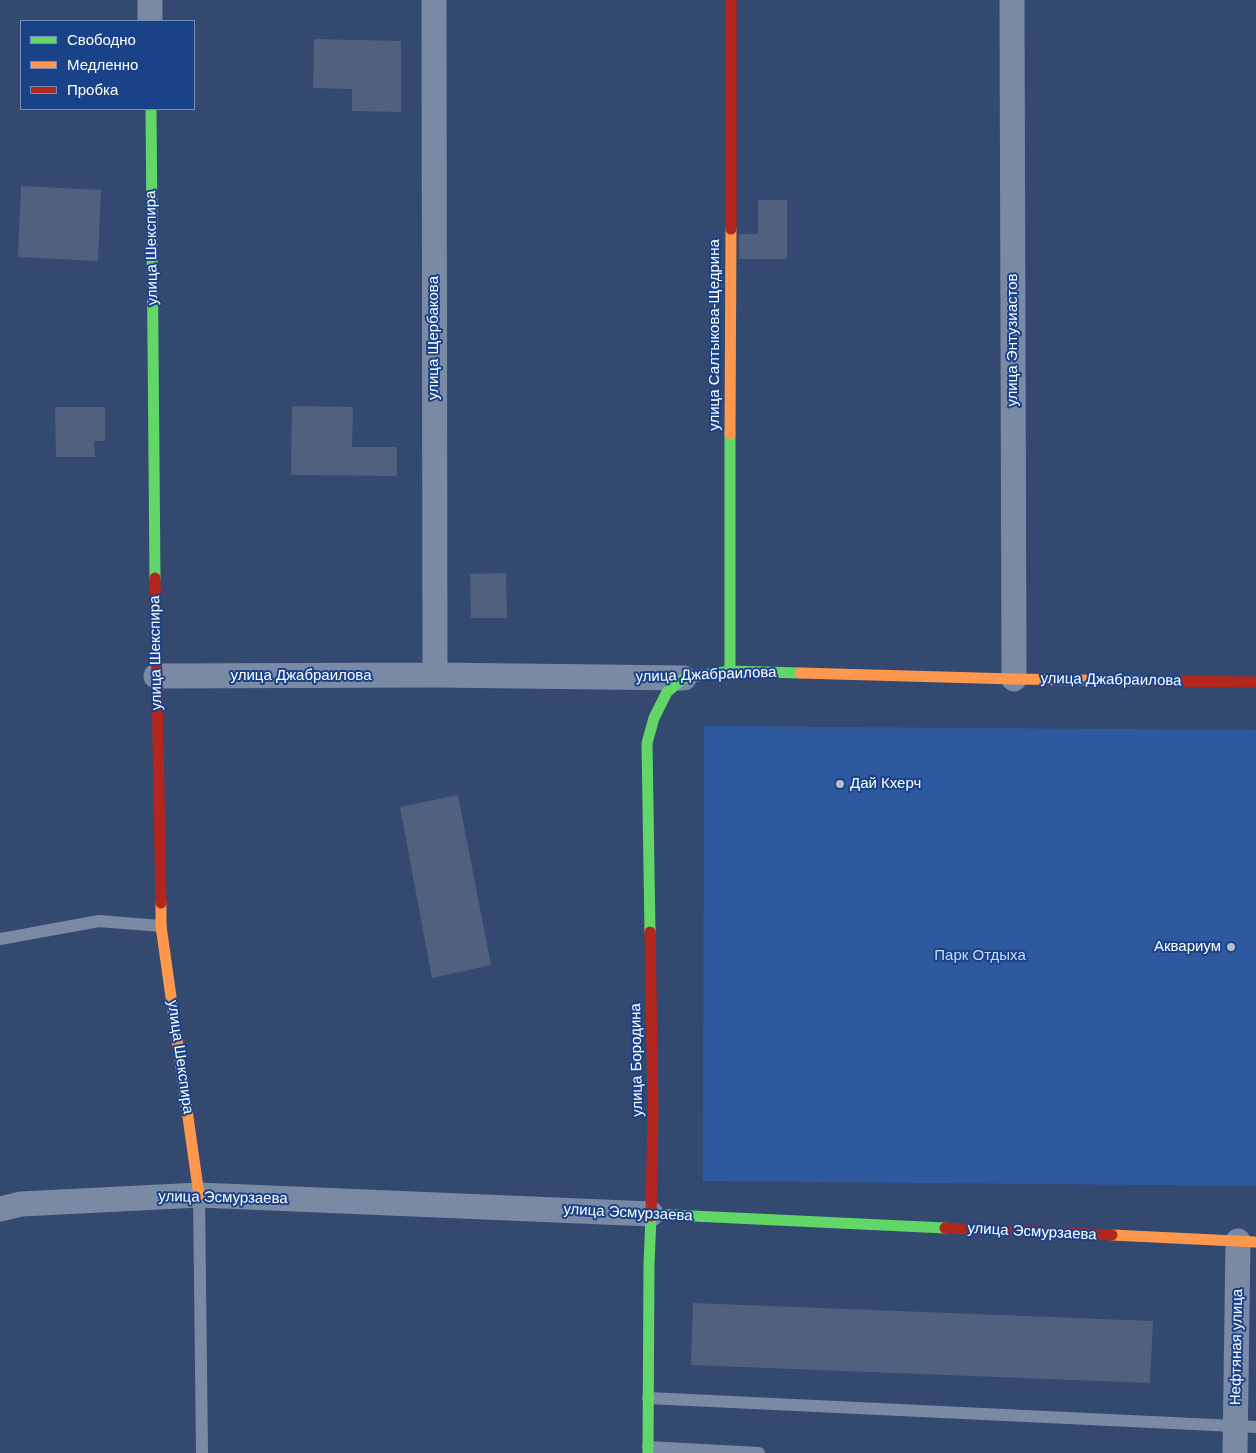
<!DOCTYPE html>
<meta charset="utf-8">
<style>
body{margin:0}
#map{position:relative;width:1256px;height:1453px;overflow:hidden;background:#33496f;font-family:Helvetica,sans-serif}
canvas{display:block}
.legend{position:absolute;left:20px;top:20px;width:175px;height:90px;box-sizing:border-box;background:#1a4288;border:1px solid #768eb8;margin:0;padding:6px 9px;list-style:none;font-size:15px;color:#fff}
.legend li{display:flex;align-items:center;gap:10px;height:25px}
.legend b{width:25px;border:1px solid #768eb8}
</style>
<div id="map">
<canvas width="1256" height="1453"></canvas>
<ul class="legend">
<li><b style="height:6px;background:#63d668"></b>Свободно</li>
<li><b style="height:6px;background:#ff974d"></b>Медленно</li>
<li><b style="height:6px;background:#b3261e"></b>Пробка</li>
</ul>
</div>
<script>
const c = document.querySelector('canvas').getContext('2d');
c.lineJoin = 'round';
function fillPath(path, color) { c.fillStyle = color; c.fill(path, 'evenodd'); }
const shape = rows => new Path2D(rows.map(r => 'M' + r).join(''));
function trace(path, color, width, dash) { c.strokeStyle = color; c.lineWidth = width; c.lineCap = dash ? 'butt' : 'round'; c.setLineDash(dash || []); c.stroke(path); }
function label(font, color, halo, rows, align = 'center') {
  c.font = font + ' Helvetica,sans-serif'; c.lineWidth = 4; c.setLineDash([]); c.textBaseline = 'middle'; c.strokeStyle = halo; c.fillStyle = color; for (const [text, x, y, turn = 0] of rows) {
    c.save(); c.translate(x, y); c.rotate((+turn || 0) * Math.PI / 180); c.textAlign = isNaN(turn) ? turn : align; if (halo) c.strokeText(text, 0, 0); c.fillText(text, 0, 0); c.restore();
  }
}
const green = shape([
 [704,726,1256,730,1256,1186,703,1181]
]);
const building = shape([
 [314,39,401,41,401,112,352,111,352,89,313,88],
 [21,186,101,190,98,261,18,257],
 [758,200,787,200,787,259,739,259,739,234,758,234],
 [292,406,353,407,352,447,397,447,397,476,291,475],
 [55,407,105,407,105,441,94,441,95,457,56,457],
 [506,573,507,618,471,618,470,574],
 [458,795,491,965,432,978,400,807],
 [693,1303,1153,1321,1150,1383,691,1365]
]);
const lane = shape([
 [0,939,99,921,161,926],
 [199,1195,202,1453],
 [648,1398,1256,1427],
 [648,1447,759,1453]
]);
const street = shape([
 [150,0,150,21],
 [434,0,435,675],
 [1012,0,1014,679],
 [156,676,435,675,684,678],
 [0,1209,21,1204,199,1195,651,1214],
 [1235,1453,1238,1241]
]);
const fast = shape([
 [151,109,155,578],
 [730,671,730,434],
 [650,932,647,743,654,718,667,692,684,678,730,671,800,673],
 [651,1214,945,1228],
 [648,1453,649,1265,651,1216]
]);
const slow = shape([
 [730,434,731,229],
 [800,673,1014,679,1146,681],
 [161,903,161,926,199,1195],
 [1112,1235,1256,1242]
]);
const jam = shape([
 [731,229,731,0],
 [155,578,161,903],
 [1146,681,1256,682],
 [650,932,653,1110,651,1216],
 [945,1228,1112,1235]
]);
const markers = [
 [840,784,5,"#b8bfcd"],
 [1231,947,5,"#b8bfcd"]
];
const streetNames = [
 ["улица Шекспира",152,248,-91],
 ["улица Салтыкова-Щедрина",715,335,-90],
 ["улица Щербакова",434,338,-90],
 ["улица Энтузиастов",1013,340,-90],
 ["улица Шекспира",156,653,-91],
 ["улица Джабраилова",706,675,-2],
 ["улица Джабраилова",301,676],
 ["улица Джабраилова",1111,680,1],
 ["улица Шекспира",180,1057,82],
 ["улица Бородина",637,1060,-91],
 ["улица Эсмурзаева",223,1198,1],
 ["улица Эсмурзаева",628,1213,3],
 ["улица Эсмурзаева",1032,1232,3],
 ["Нефтяная улица",1237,1347,-89]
];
const poiNames = [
 ["Дай Кхерч",850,784],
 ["Аквариум",1221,947,"right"]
];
const parkNames = [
 ["Парк Отдыха",980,956]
];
fillPath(green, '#2e599f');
fillPath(building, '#506180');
trace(lane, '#7a8aa4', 12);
trace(street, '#7a8aa4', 25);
trace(fast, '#63d668', 11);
trace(slow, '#ff974d', 11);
trace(jam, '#b3261e', 11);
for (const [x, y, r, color] of markers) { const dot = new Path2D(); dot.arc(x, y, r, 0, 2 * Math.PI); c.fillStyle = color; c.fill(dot); trace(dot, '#1a4288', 2); }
label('15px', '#fff', '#1a4288', streetNames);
label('15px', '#fff', '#1a4288', poiNames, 'left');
label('15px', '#c8dbf9', '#1a4288', parkNames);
</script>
